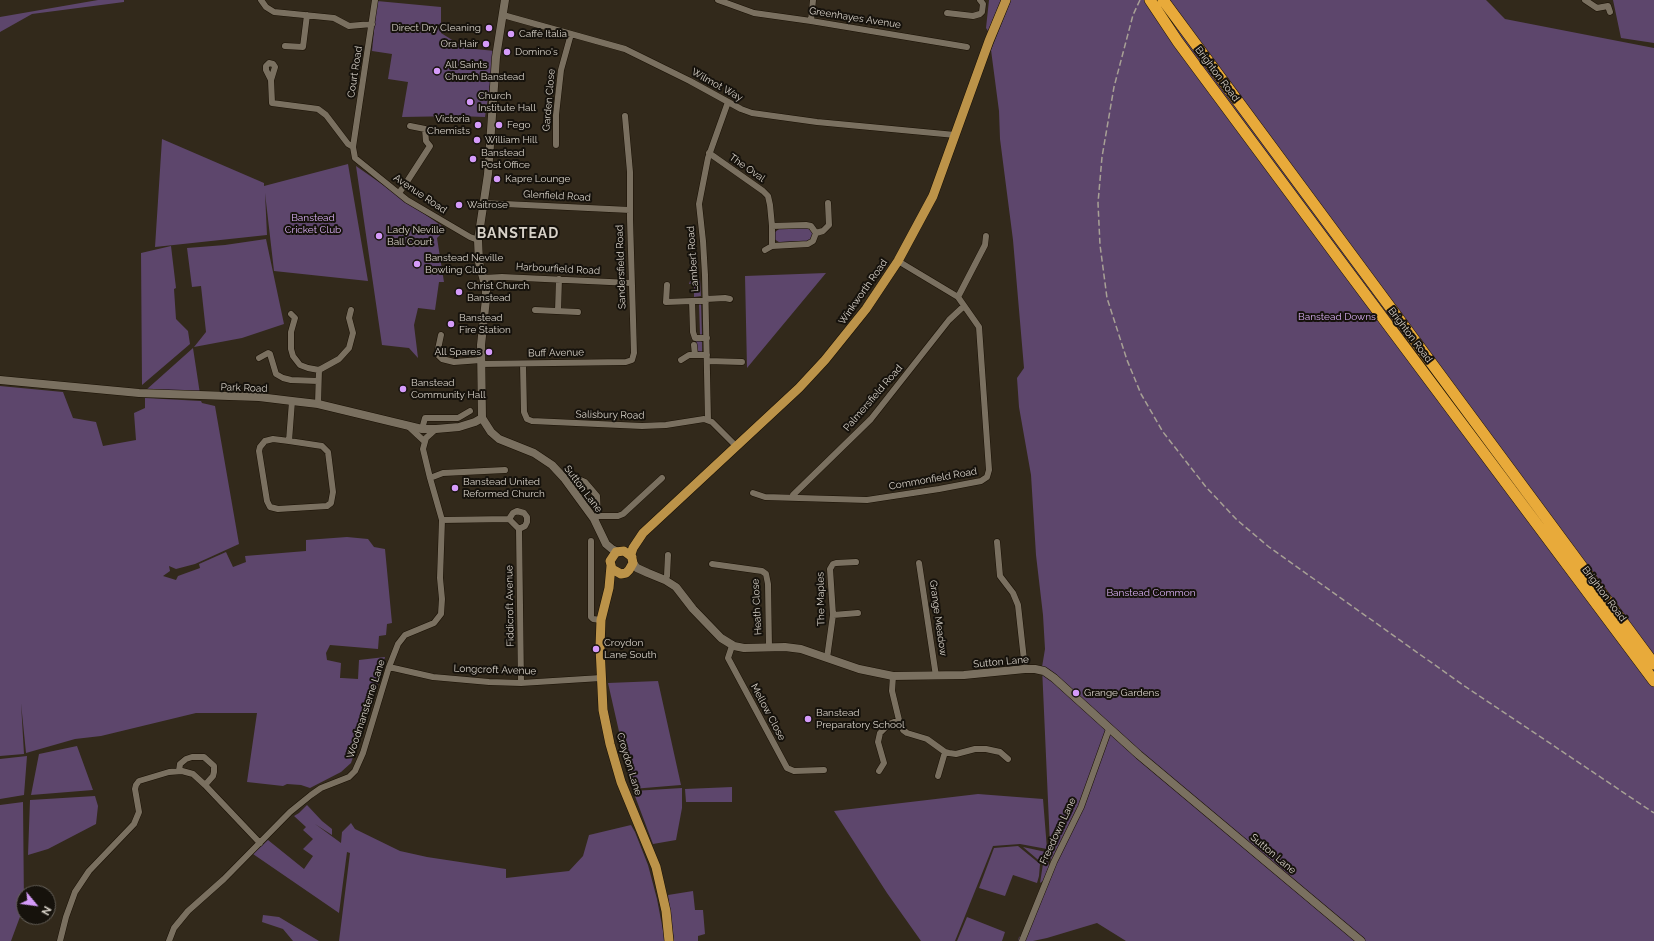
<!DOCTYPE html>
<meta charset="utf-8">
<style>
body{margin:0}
#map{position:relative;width:1654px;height:941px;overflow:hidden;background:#32291b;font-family:Raleway,sans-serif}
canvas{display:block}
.north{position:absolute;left:16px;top:885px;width:40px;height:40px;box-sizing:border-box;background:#16120c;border:1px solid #635e57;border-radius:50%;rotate:119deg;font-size:11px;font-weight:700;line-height:16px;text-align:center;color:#d7d1c8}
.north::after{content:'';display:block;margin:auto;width:14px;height:18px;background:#d59bfa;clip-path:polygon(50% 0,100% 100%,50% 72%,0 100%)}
</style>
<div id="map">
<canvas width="1654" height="941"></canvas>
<div class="north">N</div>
</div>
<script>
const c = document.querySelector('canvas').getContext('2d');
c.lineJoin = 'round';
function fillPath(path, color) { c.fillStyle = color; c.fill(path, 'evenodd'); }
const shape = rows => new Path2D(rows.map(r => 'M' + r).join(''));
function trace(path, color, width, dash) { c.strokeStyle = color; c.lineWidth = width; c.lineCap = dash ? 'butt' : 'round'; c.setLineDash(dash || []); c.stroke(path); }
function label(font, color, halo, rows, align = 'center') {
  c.font = font + ' Raleway,sans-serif'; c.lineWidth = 4; c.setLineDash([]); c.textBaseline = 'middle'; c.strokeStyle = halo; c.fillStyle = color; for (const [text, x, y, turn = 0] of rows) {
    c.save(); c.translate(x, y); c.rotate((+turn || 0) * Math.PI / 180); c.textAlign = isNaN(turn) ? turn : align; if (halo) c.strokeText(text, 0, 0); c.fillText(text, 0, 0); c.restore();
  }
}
const green = shape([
 [98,0,124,0,124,2,32,14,0,32,0,17],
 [989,0,1001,0,988,31,986,28],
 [1011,0,1486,0,1505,19,1654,48,1654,941,1126,941,1097,923,1047,938,1033,941,1018,941,1019,937,1025,934,1051,868,1042,667,1045,649,1043,615,1036,555,1031,475,1019,407,1017,378,1024,368,1013,240,1000,139,999,111,991,50],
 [1613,0,1654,0,1654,43,1621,38],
 [377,1,441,7,441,33,465,48,495,51,485,117,458,116,402,117,408,82,388,79,392,54,372,51],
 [162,139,264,183,264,186,348,164,368,281,274,271,265,193,267,235,155,247],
 [356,166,446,229,437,238,444,282,439,282,435,310,418,308,414,325,418,358,409,348,382,345],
 [808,227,814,233,811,239,808,241,779,242,774,239,775,232,779,229],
 [266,239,284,324,242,338,194,347,206,332,201,286,192,287,187,248,225,245],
 [171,246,176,288,174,289,176,319,188,331,190,344,142,385,141,253],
 [826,273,747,368,745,276],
 [700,280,701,296,694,297,694,284,689,284,690,281],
 [699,303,701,303,702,335,700,336],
 [696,341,701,341,702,342,702,352,696,351],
 [193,348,200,394,146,390],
 [0,386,63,392,73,418,96,422,103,446,136,440,134,413,145,408,145,398,201,401,202,403,215,406,239,544,195,564,176,569,169,566,170,571,163,576,176,580,178,576,200,568,199,564,226,552,233,567,246,562,245,556,306,551,306,540,347,537,368,539,374,547,385,549,392,623,387,624,386,635,379,636,378,649,330,645,326,653,327,660,341,663,340,678,342,678,358,679,359,660,385,657,377,686,351,763,341,772,310,788,301,785,287,784,283,786,247,782,257,713,196,713,101,736,75,739,26,753,21,703,24,754,0,756],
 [658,681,681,785,632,789,608,683],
 [77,746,93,790,31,795,39,754],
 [27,756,24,795,0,799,0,759],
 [732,787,732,802,686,802,685,789],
 [682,788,682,808,676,840,653,844,633,791],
 [978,794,1043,799,1047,849,1020,844,993,846,955,941,921,941,887,893,834,811],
 [95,796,98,806,96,824,48,849,28,855,30,800],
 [23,802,24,906,11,941,0,941,0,805],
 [307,805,322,821,332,829,332,835,315,824,341,843,342,832,351,823,355,829,400,851,427,857,506,869,506,878,569,871,583,856,589,835,631,825,635,832,648,865,657,899,665,941,339,941,350,853,347,852,339,913,253,854,268,840,304,869,313,856,303,849,313,839,303,830,306,827,294,816,299,813],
 [1018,846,1040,864,1039,876,1037,883,1013,875,1005,896,979,888,994,848],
 [1023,847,1046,852,1049,866,1043,881,1040,883,1043,864],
 [693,891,695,910,703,910,705,934,698,936,698,941,674,941,668,895],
 [263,915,279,917,319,941,293,941,283,929,262,922],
 [967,917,1005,932,1002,941,957,941]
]);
const street = shape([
 [261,0,266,7,274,12,334,18,349,26,372,24],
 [375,0,353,147,355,158,407,200,470,237,478,240],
 [718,0,754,13,811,21,967,47],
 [1585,0,1597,8,1608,6,1610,12],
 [947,13,973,16,980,14,982,12,983,4,980,0],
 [503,15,625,49,690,81,741,109,752,113,817,122,955,135],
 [811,21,813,0],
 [285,46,303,47,307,15],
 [271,80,266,70,266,66,269,63,273,64,275,67,271,80,272,103,318,109,326,115,348,144,353,147],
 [556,145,556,115,561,70,571,34],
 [709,153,763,191,768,196,770,205,772,226,772,246],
 [408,180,430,146,426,141,425,129,410,126],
 [399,193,404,186],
 [484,203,630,210],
 [816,233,823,231,829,225,828,203],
 [765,250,772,246,808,244,813,241,816,233,811,226,806,225,772,226],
 [483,278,502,277,631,283],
 [667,285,666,302,692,301],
 [958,297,985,245,986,236],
 [706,299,725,298,730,299],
 [706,301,692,301,693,332,695,338,707,338],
 [535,310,578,312],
 [558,311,559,279],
 [291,314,295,318,291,332,291,349,293,356,300,365,308,368,319,370,339,359,349,348,353,333,349,318,351,310],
 [441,335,437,354,442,359,454,362,481,360],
 [694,345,695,355],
 [259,358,268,353,270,354,276,374,283,378,291,380,318,381],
 [681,360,689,355,707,355],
 [708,361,742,362],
 [481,364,626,362,632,360,634,353,630,219,630,172,625,116],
 [523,364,524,412,527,419,532,421,642,426,666,425,704,419,712,422,737,447],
 [318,404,319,370],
 [708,420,705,275,703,241,699,204,708,158,728,102],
 [408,426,424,441],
 [422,429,425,418,458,418,470,411],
 [289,441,322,446,328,452,333,492,331,503,327,506,278,509,270,507,267,501,259,451,260,447,265,441,273,439,289,441,292,401],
 [430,478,443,473,505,470],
 [576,478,585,482,597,496,598,516],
 [753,493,765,497,867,500,939,489,981,481,987,477,989,470,979,327,958,297,898,261],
 [792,498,793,495,871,419,949,320,964,306],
 [509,519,513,513,517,511,524,513,527,517,527,522,525,526,519,529],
 [594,519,598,516,618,516,623,514,662,478],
 [442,520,509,519,519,529,521,683],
 [591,541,591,617,593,619,601,620],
 [997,542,1000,576,1013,593,1018,605,1025,669],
 [919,563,936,676],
 [712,564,762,571,766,574,768,584,769,647],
 [665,580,667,576,668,555],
 [833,615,858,613],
 [732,646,728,658,787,768,794,771,824,770],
 [827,658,833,615,830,569,833,564,836,563,856,562],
 [389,667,433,677,489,682,521,683,601,678],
 [893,676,892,691,899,720,903,730,907,733,927,739,945,752,949,753,956,754,975,749,986,749,1000,752,1008,759],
 [179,771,180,764,186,759,192,757,204,757,214,766,214,772,213,776,205,785],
 [879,771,884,763,878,742,880,733,889,724,899,720],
 [938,776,945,752],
 [60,941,66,917,75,892,89,871,134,824,139,812,135,789,136,785,139,781,169,772,182,771,193,774,205,785,260,843],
 [169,941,174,928,188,911,224,879,290,812,311,795,321,788,349,777,355,771,363,753,389,667,398,644,405,635,434,623,441,614,442,599,440,578,442,520,430,478,423,449,426,438,436,429],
 [1022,941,1054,862,1081,807,1109,729]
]);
const secondary = shape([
 [505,0,496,57,488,174,478,240,479,262,486,289,486,299,481,345,482,418,491,432,499,439,534,453,552,465,564,478,594,519,606,544,612,549,618,552],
 [0,380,139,393,259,397,292,401,318,404,422,429,436,429,459,427,475,422,482,418],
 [633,563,637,568,648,573,665,580,676,587,693,609,721,638,734,646,744,648,785,647,801,649,859,669,893,676,964,675,1025,669,1035,669,1044,671,1054,678,1139,755,1361,941]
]);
const primary = shape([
 [632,557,624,551,616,552,610,561,612,569,621,574,626,573,629,570,633,563,631,554,633,548,643,533,799,388,825,360,866,309,898,261,933,196,989,41,1006,0],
 [611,566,609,588,601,620,600,647,603,710,610,744,621,782,656,867,666,911,669,941]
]);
const highway = shape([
 [1150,0,1178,42,1347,270,1654,681],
 [1163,0,1654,664]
]);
const rail = shape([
 [1140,0,1133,15,1114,87,1102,157,1098,203,1100,245,1107,298,1127,360,1141,394,1163,432,1206,487,1237,520,1269,547,1463,685,1654,813]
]);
const markers = [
 [489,28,4,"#d59bfa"],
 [511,34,4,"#d59bfa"],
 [486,44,4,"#d59bfa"],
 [507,52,4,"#d59bfa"],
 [437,71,4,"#d59bfa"],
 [470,102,4,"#d59bfa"],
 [478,125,4,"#d59bfa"],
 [499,125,4,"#d59bfa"],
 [477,140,4,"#d59bfa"],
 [473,159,4,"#d59bfa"],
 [497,179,4,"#d59bfa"],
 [459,205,4,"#d59bfa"],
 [379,236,4,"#d59bfa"],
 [417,264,4,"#d59bfa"],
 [459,292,4,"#d59bfa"],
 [451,324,4,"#d59bfa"],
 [489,352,4,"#d59bfa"],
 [403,389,4,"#d59bfa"],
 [455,488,4,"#d59bfa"],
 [596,649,4,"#d59bfa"],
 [1076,693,4,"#d59bfa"],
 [808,719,4,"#d59bfa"]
];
const streetNames = [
 ["Greenhayes Avenue",855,18,9],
 ["Court Road",355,72,-81],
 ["Brighton Road",1217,74,53],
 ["Wilmot Way",717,85,29],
 ["Garden Close",549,100,-85],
 ["The Oval",747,168,35],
 ["Avenue Road",420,194,34],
 ["Glenfield Road",557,196,3],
 ["Lambert Road",693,259,-94],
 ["Sandersfield Road",621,267,-92],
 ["Harbourfield Road",558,269,3],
 ["Winkworth Road",863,292,-55],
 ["Brighton Road",1410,335,53],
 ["Buff Avenue",556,353,-1],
 ["Park Road",244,388,2],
 ["Palmersfield Road",873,398,-49],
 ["Salisbury Road",610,415,1],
 ["Commonfield Road",933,479,-10],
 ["Sutton Lane",583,489,53],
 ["Brighton Road",1604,594,53],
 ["The Maples",821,599,-91],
 ["Fiddicroft Avenue",510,606,-91],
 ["Heath Close",757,607,-93],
 ["Grange Meadow",938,618,82],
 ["Sutton Lane",1001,662,-5],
 ["Longcroft Avenue",495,670,2],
 ["Woodmansterne Lane",366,709,-72],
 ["Mellow Close",768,712,62],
 ["Croydon Lane",629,764,73],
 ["Freedown Lane",1058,831,-65],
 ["Sutton Lane",1273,854,40]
];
const poiNames = [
 ["Direct Dry Cleaning",481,28,"right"],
 ["Caffè Italia",519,34],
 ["Ora Hair",478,44,"right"],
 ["Domino's",515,52],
 ["All Saints",445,65],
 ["Church Banstead",445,77],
 ["Church",478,96],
 ["Institute Hall",478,108],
 ["Victoria",470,119,"right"],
 ["Chemists",470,131,"right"],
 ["Fego",507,125],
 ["William Hill",485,140],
 ["Banstead",481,153],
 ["Post Office",481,165],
 ["Kapre Lounge",505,179],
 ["Waitrose",467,205],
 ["Lady Neville",387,230],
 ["Ball Court",387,242],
 ["Banstead Neville",425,258],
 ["Bowling Club",425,270],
 ["Christ Church",467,286],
 ["Banstead",467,298],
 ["Banstead",459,318],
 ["Fire Station",459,330],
 ["All Spares",481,352,"right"],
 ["Banstead",411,383],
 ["Community Hall",411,395],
 ["Banstead United",463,482],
 ["Reformed Church",463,494],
 ["Croydon",604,643],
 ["Lane South",604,655],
 ["Grange Gardens",1084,693],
 ["Banstead",816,713],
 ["Preparatory School",816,725]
];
const parkNames = [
 ["Banstead",313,218],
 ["Cricket Club",313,230],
 ["Banstead Downs",1337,317],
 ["Banstead Common",1151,593]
];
const districtNames = [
 ["BANSTEAD",518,234]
];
fillPath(green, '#5d466c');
trace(street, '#1a1105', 7);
trace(secondary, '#1a1105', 9);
trace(primary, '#1a1105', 10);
trace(highway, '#1a1105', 12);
trace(street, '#7a7060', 6);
trace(secondary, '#7a7060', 8);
trace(primary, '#bc9349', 9);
trace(highway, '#e8aa3a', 11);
trace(rail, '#a7a095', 1.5, [6, 3]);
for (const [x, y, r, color] of markers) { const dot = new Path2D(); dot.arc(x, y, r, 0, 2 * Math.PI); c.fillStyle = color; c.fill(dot); trace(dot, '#16120c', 1.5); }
label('10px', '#d7d1c8', '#16120c', streetNames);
label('10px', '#d7d1c8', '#16120c', poiNames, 'left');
label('10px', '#d5adf0', '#16120c', parkNames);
c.letterSpacing = '1px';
label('bold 14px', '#d7d1c8', '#16120c', districtNames);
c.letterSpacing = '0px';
</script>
